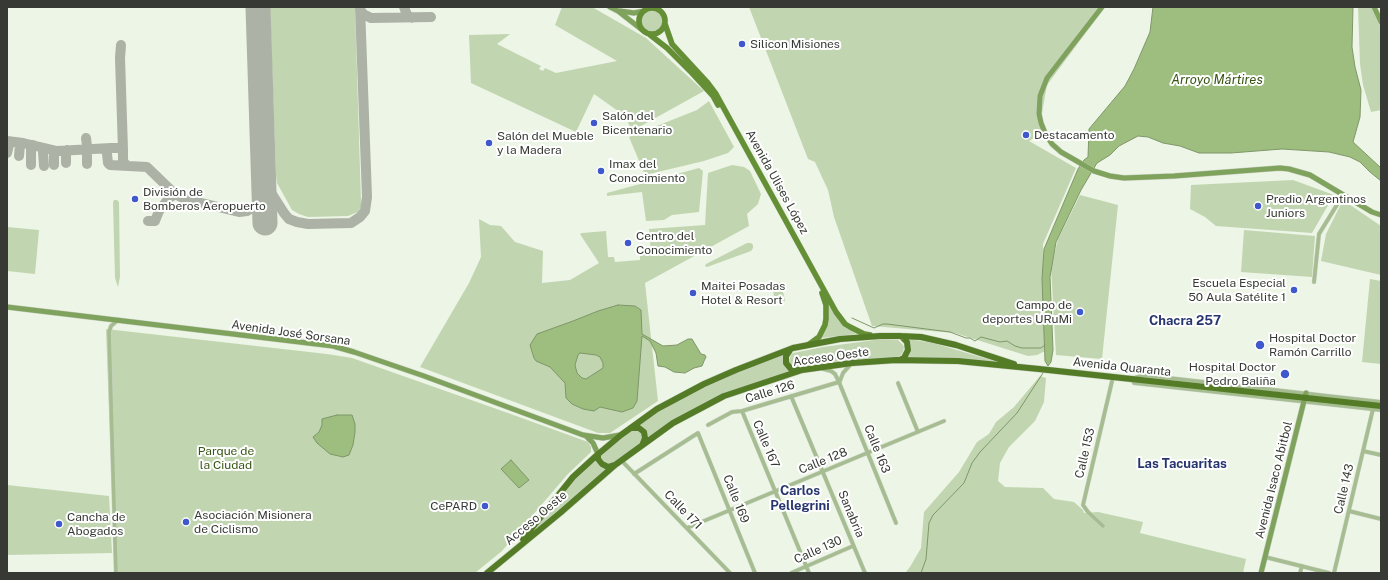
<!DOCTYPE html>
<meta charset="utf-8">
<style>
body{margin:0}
#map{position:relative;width:1388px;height:580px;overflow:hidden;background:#edf5e6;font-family:"Public Sans",sans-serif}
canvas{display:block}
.frame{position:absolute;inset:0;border:8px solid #373a34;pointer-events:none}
</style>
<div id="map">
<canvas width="1388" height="580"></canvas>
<div class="frame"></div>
</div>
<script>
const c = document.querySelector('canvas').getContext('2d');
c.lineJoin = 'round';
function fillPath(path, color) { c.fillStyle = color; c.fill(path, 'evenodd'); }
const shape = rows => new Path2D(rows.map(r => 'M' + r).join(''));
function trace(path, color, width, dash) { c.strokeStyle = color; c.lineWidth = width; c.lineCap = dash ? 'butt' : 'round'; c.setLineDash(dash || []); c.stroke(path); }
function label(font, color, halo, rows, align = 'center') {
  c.font = font + ' "Public Sans",sans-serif'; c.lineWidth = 4; c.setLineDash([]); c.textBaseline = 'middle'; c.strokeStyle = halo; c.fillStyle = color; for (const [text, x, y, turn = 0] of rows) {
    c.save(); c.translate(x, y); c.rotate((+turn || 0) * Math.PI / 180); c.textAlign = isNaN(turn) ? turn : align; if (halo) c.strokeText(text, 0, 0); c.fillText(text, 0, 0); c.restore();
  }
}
const green = shape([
 [270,7,355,7,361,202,361,207,358,212,348,216,308,217,299,214,292,210,277,183,276,176],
 [562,7,592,7,646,38,704,91,632,131,625,116,594,94,576,132,471,83,469,35,510,34,497,44,541,66,539,69,543,71,545,68,556,73,617,61,555,25],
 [749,7,1105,7,1047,85,1042,113,1042,133,1029,141,1076,168,1043,244,1045,351,1037,355,1028,356,955,333,872,326,834,217,828,190,815,162,808,159],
 [1358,7,1371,7,1381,28,1381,110,1371,112,1363,85,1360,64],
 '641 22a11 11 0 1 1 22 0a11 11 0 1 1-22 0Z',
 [709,101,734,147,728,153,704,161,645,175,629,137,697,110],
 [732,165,744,167,750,171,761,194,758,204,747,214,749,226,645,283,658,401,610,433,598,433,420,367,469,283,481,257,479,219,490,225,501,226,515,242,543,251,542,283,570,280,599,263,580,234,582,233,606,231,608,257,614,257,615,262,640,260,640,254,651,253,649,229,705,225,708,173],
 [754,166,840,322,856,334,821,338,827,326,825,298],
 [699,168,703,171,699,212,672,215,664,220,646,221,642,192,607,196,607,193],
 [1293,180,1334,195,1312,233,1216,226,1205,217,1190,209,1191,185],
 [1080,195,1118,205,1102,359,1056,355,1051,268,1058,239],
 [114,200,117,200,119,202,120,277,118,287,115,278,113,202],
 [1343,200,1381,226,1381,275,1321,261,1326,234],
 [7,227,39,230,35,274,7,271],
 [1244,230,1315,236,1312,277,1241,272],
 [747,243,751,243,753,245,753,248,751,251,707,267,705,266,706,264],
 [1370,279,1381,281,1381,364,1362,362],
 [781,282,785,301,775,303,772,284],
 [106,329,327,354,352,358,508,413,588,442,591,447,591,452,567,475,502,551,475,573,115,573],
 [882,339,898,340,902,344,904,347,903,352,900,356,894,358,828,363,804,368,794,368,789,362,791,355,793,353,823,347],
 [908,339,933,343,1001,363,905,358,910,354,911,349,911,344],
 [788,351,784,356,795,372,724,396,645,442,638,426,658,411,705,385],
 [1040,376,1046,378,1044,402,1035,421,1009,447,1000,463,998,481,1005,487,1043,488,1054,499,1074,502,1083,510,1084,513,1098,512,1143,522,1140,533,1246,559,1243,573,905,573,910,567,921,548,924,512,959,472,977,442,989,434,996,422,1014,407],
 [631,431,638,431,641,433,643,436,642,442,611,465,603,462,601,458,602,454],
 [597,457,599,466,602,468,608,468,532,534,573,479],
 [7,485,109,496,112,553,7,555]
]);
const water = shape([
 [1153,7,1353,7,1352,47,1355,67,1361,90,1360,117,1353,142,1381,168,1381,181,1370,172,1360,162,1350,157,1329,152,1282,149,1231,153,1199,153,1180,146,1163,143,1148,137,1138,136,1119,146,1110,155,1097,163,1081,190,1056,242,1050,277,1053,350,1051,362,1048,366,1045,361,1042,279,1044,249,1078,169,1084,160,1088,157,1089,129,1125,86,1134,69,1150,32,1153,7],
 [618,305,635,306,641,310,642,334,663,346,677,345,688,339,692,339,701,354,705,355,706,357,704,361,702,366,694,368,685,373,674,372,665,367,658,366,656,353,650,341,642,336,637,401,633,408,622,412,600,407,594,411,583,409,572,404,566,398,565,383,550,367,536,361,534,358,530,345,537,334,573,321,598,311,618,305],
 [580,353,596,355,600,357,603,363,603,368,586,379,582,378,577,373,575,365,578,355,580,353],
 [337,415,352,415,355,424,355,432,353,445,349,455,343,457,330,454,317,443,313,437,319,432,322,425,322,419,337,415],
 [511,460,529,480,519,488,501,469,511,460]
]);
const stream = shape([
 [852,318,874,328,883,324,887,324,950,332,966,338,970,338,975,341,981,337,1000,342,1007,341,1015,346,1022,348,1041,348,1045,345],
 [921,573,926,559,929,523,933,515,964,483,972,463,980,452,1017,413,1043,373]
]);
const taxiway = shape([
 [404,7,407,15,412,18],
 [360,9,363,14,371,18,431,17],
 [121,45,120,58,123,150,123,161,126,165],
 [86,138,87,146,88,149,87,152,87,164],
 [7,141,23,143,57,151,111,148,120,148,123,150],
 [7,153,9,145,11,142],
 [107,154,108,163,110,165,147,167,175,194,185,199,239,212,247,211,256,205,261,195,263,180],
 [19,156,20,145,23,143],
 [66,163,66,154,67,150],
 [31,165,31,149,33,145],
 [54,165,54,154,57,151],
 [44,166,43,152,45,149],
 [263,180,284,213,289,219,297,222,308,224,351,223,360,217,365,211,367,197,360,7],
 [148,221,155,221,159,211,169,198,175,194]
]);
const runway = shape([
 [258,7,265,223]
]);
const street = shape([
 [1314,282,1319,234,1343,195],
 [823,369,831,371,835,374,839,382,896,523],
 [840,381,843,373,851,364],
 [898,383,918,432],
 [791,396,865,573],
 [1381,402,1142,375,1132,379,1134,383,1381,410],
 [742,411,809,573],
 [708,425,732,412,742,411,839,382],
 [1363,451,1381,455],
 [621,460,730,573],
 [634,474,698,433,755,573],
 [1349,511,1381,519],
 [1103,526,1088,512,1083,505,1113,377],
 [687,528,944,421],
 [1265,557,1329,573],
 [116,573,109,332,111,326,118,320],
 [791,573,853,546],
 [1300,573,1302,566],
 [1334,573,1373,409]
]);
const secondary = shape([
 [610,7,618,11,641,29],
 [1102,7,1047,78,1040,96,1039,114,1041,123,1045,133,1052,144,1061,152,1094,171,1110,176,1124,178,1174,176,1280,168,1289,169,1310,175,1372,212,1381,215],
 [1374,7,1381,22],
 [620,11,634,13,644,11],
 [7,307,333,346,354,352,424,376,583,435,603,438,620,435],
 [586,436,593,443,598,454],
 [1261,573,1306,393]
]);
const primary = shape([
 '639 21a13 13 0 1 1 26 0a13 13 0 1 1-26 0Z',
 [665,24,672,44,707,82,716,94,836,312,845,324,850,327,864,334,870,335],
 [649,34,667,48,690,71,713,96,718,105],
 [808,345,819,337,825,325,826,319,826,305,822,293]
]);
const highway = shape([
 [900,336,921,337,956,345,1014,364],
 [790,350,786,356,786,363,791,369,798,370],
 [631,428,639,428,644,432,645,438,643,443],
 [598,454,598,459,602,464,608,467,614,465],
 [523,539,573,477,596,456,621,435,657,409,704,384,736,370,793,348,840,339,880,336,901,336,907,342,908,350,904,358,900,360],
 [487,573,560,513,615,465,673,423,724,396,802,370,852,363,896,360,958,361,1039,369,1381,406]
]);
const markers = [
 [742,44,4,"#3f59cc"],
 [594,123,4,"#3f59cc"],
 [1026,135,4,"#3f59cc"],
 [489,143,4,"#3f59cc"],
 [601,171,4,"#3f59cc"],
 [135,199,4,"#3f59cc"],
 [1258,206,4,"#3f59cc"],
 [628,243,4,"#3f59cc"],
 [1294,290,4,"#3f59cc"],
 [693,293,4,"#3f59cc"],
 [1080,312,4,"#3f59cc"],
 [1260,345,5,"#3f59cc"],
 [1285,374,5,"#3f59cc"],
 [485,506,4,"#3f59cc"],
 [186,522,4,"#3f59cc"],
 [59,524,4,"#3f59cc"]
];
const poiNames = [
 ["Silicon Misiones",750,44],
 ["Salón del",602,116],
 ["Bicentenario",602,130],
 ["Destacamento",1034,135],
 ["Salón del Mueble",497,136],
 ["y la Madera",497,150],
 ["Imax del",609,164],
 ["Conocimiento",609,178],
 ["División de",143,192],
 ["Bomberos Aeropuerto",143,206],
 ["Predio Argentinos",1266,199],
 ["Juniors",1266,213],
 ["Centro del",636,236],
 ["Conocimiento",636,250],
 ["Escuela Especial",1286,283,"right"],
 ["50 Aula Satélite 1",1286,297,"right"],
 ["Maitei Posadas",701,286],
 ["Hotel & Resort",701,300],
 ["Campo de",1072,305,"right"],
 ["deportes URuMi",1072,319,"right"],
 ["Hospital Doctor",1269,338],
 ["Ramón Carrillo",1269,352],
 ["Hospital Doctor",1276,367,"right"],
 ["Pedro Baliña",1276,381,"right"],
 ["CePARD",477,506,"right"],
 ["Asociación Misionera",194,515],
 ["de Ciclismo",194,529],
 ["Cancha de",67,517],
 ["Abogados",67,531]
];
const streetNames = [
 ["Avenida Ulises López",777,182,61],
 ["Avenida José Sorsana",291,333,8],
 ["Acceso Oeste",831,357,-8],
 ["Avenida Quaranta",1122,367,6],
 ["Calle 126",770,392,-17],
 ["Calle 167",766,444,67],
 ["Calle 163",877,449,68],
 ["Calle 153",1085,453,-77],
 ["Calle 128",823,461,-22],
 ["Avenida Isaco Abitbol",1274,480,-76],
 ["Calle 143",1344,489,-77],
 ["Calle 169",736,499,68],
 ["Calle 171",683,510,46],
 ["Sanabria",851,514,67],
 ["Acceso Oeste",536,518,-40],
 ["Calle 130",818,550,-24]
];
const parkNames = [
 ["Parque de",226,451],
 ["la Ciudad",226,465]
];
const waterNames = [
 ["Arroyo Mártires",1217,80]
];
const neighbourhoodNames = [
 ["Chacra 257",1185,321],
 ["Las Tacuaritas",1182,464],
 ["Carlos",800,491],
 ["Pellegrini",800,506]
];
fillPath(green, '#c1d6b0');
fillPath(water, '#9ebe80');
trace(water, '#7f9669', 1);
trace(stream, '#7f9669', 1);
trace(taxiway, '#acb2a6', 10);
trace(runway, '#acb2a6', 25);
trace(street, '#c9d0c2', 4.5);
trace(secondary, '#c9d0c2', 6);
trace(primary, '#c9d0c2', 6);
trace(highway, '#c9d0c2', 7);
trace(street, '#a5bd90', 3.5);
trace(secondary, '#7fa35d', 5);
trace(primary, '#648f35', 5.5);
trace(highway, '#547b26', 6);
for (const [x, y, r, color] of markers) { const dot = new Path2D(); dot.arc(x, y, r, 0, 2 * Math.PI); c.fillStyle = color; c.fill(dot); trace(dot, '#fff', 1.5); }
label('12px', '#373a34', '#fff', poiNames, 'left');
label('12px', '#373a34', '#fff', streetNames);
label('12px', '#385615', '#fff', parkNames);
label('italic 13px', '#375413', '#fff', waterNames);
label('bold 13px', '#26356e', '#fff', neighbourhoodNames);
</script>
